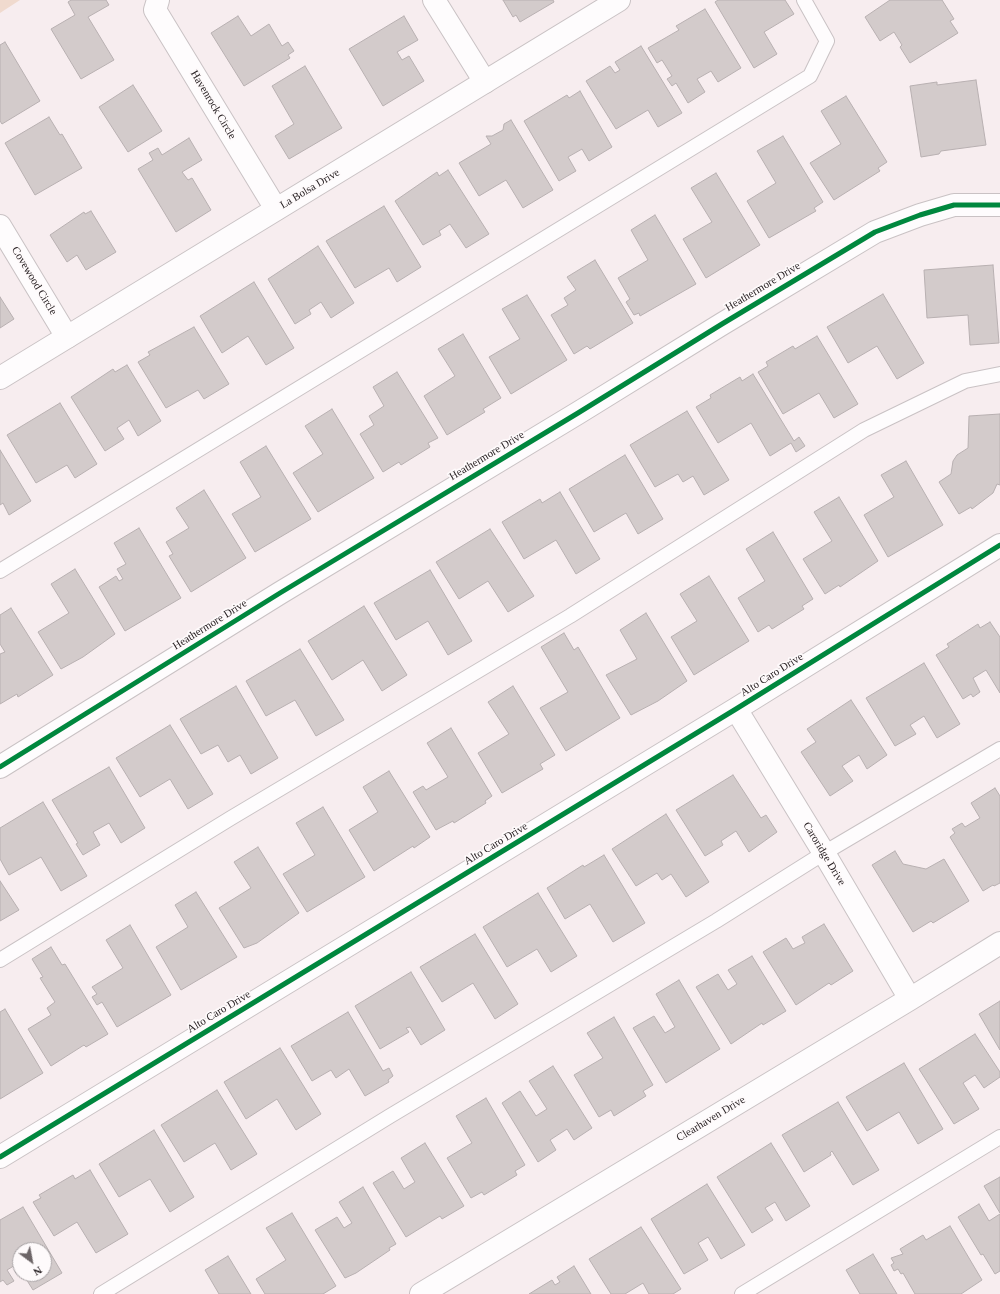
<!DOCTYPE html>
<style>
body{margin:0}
#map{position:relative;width:1000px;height:1294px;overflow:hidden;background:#f7edef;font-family:"Times New Roman",serif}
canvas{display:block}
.north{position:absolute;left:12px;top:1242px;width:40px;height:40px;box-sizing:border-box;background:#fefafb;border:1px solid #a6a1a3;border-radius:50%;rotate:148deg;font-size:11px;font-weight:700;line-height:16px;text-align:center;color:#231c1e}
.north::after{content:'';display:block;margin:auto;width:14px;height:18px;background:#6d6567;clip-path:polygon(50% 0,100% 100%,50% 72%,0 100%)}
</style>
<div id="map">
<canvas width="1000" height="1294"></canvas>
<div class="north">N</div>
</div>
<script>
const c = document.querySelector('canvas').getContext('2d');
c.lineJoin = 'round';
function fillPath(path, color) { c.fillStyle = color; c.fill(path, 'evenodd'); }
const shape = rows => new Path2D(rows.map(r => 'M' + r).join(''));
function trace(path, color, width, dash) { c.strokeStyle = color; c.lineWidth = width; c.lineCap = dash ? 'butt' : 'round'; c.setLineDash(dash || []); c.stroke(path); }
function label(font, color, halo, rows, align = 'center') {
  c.font = font + ' "Times New Roman",serif'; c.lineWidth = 3.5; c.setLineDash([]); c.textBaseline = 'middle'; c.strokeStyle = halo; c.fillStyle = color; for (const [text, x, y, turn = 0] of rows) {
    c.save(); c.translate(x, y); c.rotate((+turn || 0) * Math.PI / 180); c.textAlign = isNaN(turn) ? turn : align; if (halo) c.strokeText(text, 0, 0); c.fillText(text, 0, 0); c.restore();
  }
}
const green = shape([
 [0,0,20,0,0,13]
]);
const building = shape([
 [71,0,106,0,109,5,88,17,114,60,81,79,51,29,75,15,68,2,71,0],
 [503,0,553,0,554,2,520,22,516,15,513,17,503,0],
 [718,0,785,0,794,14,764,32,777,54,754,68,715,2,718,0],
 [890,0,942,0,954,19,950,21,958,33,910,63,900,47,902,45,894,32,880,41,865,17,890,0],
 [705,9,741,68,718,82,711,71,697,79,705,92,688,103,676,83,672,86,667,79,672,76,662,60,657,63,648,48,679,30,676,26,705,9],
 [238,16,251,36,269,24,282,46,288,42,294,51,288,55,290,58,244,86,211,33,238,16],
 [404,16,418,40,397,52,402,60,409,56,424,81,383,106,349,49,404,16],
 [5,42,40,101,2,124,0,121,0,45,5,42],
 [641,46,682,113,658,127,648,110,616,129,586,81,610,66,615,73,620,70,615,62,641,46],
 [305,66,342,128,289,159,275,136,294,124,272,86,305,66],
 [976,80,986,145,941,151,939,154,921,157,910,86,937,82,937,85,976,80],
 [133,85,162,131,128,152,99,107,133,85],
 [580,91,612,147,589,161,582,149,568,157,576,171,559,181,524,121,567,95,569,98,580,91],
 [846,96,887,162,878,168,880,171,834,200,810,163,841,144,821,111,846,96],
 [49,117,60,135,62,134,82,168,35,195,5,143,49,117],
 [511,120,553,190,523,208,506,180,479,196,459,163,491,144,486,136,492,136,503,130,504,124,511,120],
 [783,136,823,202,814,208,816,211,769,238,747,201,776,183,757,151,783,136],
 [189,138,202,160,182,172,188,180,192,178,211,210,176,232,138,169,153,160,149,153,158,148,162,155,189,138],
 [448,170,489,234,466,248,450,224,439,231,441,235,423,245,395,201,437,172,439,176,448,170],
 [716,173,760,245,706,278,683,239,712,222,691,188,716,173],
 [384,206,421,267,397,282,389,268,355,288,326,241,384,206],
 [91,211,116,252,86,270,77,255,67,262,50,235,84,212,85,214,91,211],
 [655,215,696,284,640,316,639,313,634,315,626,302,630,299,618,278,648,260,631,230,655,215],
 [318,246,354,303,331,318,321,302,309,310,311,314,295,324,268,279,318,246],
 [595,260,633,323,590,349,587,346,574,354,551,315,568,305,564,298,576,290,567,277,595,260],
 [993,265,999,343,970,345,968,315,927,318,924,270,993,265],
 [254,282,294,348,266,365,248,336,222,353,200,316,254,282],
 [883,294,924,363,897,379,877,346,848,363,827,327,883,294],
 [527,295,567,360,511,394,489,357,520,339,502,309,527,295],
 [0,297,14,319,0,328,0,297],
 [194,327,229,384,204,399,198,390,166,408,138,362,150,355,148,352,194,327],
 [463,334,501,398,483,409,485,412,447,435,424,396,455,376,438,349,463,334],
 [817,336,858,404,834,418,819,393,783,414,758,372,768,366,766,362,793,346,795,349,817,336],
 [127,365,161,421,138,436,129,420,117,428,124,439,105,451,71,397,113,369,115,372,127,365],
 [397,372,438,438,428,443,430,447,401,465,399,462,383,472,360,434,374,425,369,416,384,406,373,387,397,372],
 [753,374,794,441,799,437,805,446,796,452,791,443,770,456,751,423,718,443,696,407,711,398,710,395,740,377,742,381,753,374],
 [60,403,97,464,75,478,67,465,36,483,7,435,60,403],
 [332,409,374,478,318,512,293,473,323,454,305,426,332,409],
 [687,411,729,480,704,495,693,476,683,482,678,474,655,487,630,445,687,411],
 [1000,414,1000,485,997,484,993,493,972,509,971,507,959,514,939,482,951,474,953,461,957,455,968,448,969,416,1000,414],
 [266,446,311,519,255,552,232,514,261,497,240,462,266,446],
 [0,450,31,501,9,515,3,503,0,505,0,450],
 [625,455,663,519,638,534,626,513,594,532,569,489,625,455],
 [906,461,943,525,888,557,864,515,894,497,881,475,906,461],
 [204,490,246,558,191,592,169,556,173,554,166,542,189,528,176,508,204,490],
 [560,492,600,559,576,574,556,540,524,559,502,522,540,499,542,503,560,492],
 [839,497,878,561,840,587,839,585,825,594,803,559,832,541,814,512,839,497],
 [139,528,181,598,125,631,99,587,116,576,119,581,123,579,117,569,126,564,114,543,139,528],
 [490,529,534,596,508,612,488,581,459,599,436,562,490,529],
 [773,532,813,599,802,606,804,609,772,629,769,625,758,632,738,598,765,581,746,549,773,532],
 [75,569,115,634,83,657,61,669,38,632,69,613,51,584,75,569],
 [430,570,472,641,448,655,428,621,396,640,374,603,430,570],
 [709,576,749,641,694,675,671,637,697,621,680,594,709,576],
 [364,606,407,675,382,691,363,660,332,680,308,641,364,606],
 [11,608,53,675,18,697,17,694,0,704,0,654,5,652,0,644,0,615,11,608],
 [646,613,687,681,658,701,631,715,606,675,637,659,620,630,646,613],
 [990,622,1000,637,1000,693,986,670,973,678,980,692,973,697,971,694,963,699,936,655,949,647,947,644,978,624,980,628,990,622],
 [564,633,574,650,578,647,620,718,566,751,540,708,568,692,541,647,564,633],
 [300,649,344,720,316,736,295,700,266,716,246,681,300,649],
 [924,663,960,724,937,738,924,716,910,725,916,734,895,746,866,698,924,663],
 [236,686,278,758,251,774,240,755,228,762,218,745,201,754,180,719,236,686],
 [513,686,555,755,540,764,543,769,502,793,478,753,509,734,488,702,513,686],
 [851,700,887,755,867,769,859,755,842,766,853,781,830,796,801,752,816,742,807,729,851,700],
 [170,725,213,794,188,809,170,779,140,797,116,758,170,725],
 [451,728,492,796,485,801,486,803,454,823,453,821,436,830,413,792,423,786,426,790,448,777,427,743,451,728],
 [109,767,145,828,121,843,109,823,93,832,100,845,83,855,76,844,78,843,52,800,109,767],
 [389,771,430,837,414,848,413,846,374,871,349,830,378,812,363,787,389,771],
 [733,775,761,818,766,815,777,832,749,852,736,831,721,841,723,845,705,856,676,810,733,775],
 [995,788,1000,796,1000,883,994,886,993,885,983,891,950,837,955,833,952,829,962,823,965,827,980,818,971,803,995,788],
 [43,802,87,876,61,891,41,857,9,875,0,859,0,828,43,802],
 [323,807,365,877,307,912,283,874,315,855,296,823,323,807],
 [666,814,709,882,686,897,671,874,662,880,657,873,636,886,612,849,666,814],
 [258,847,299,913,257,943,244,948,219,908,251,888,234,862,258,847],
 [895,851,903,864,926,869,944,859,969,901,933,923,931,921,913,932,872,865,895,851],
 [604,855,645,923,613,942,590,904,565,919,547,888,583,865,584,867,604,855],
 [0,881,19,910,0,921,0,881],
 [196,892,237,957,181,990,156,947,188,927,175,905,196,892],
 [538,893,577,956,551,972,537,949,507,967,483,927,538,893],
 [824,924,853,971,831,985,829,983,796,1005,763,952,786,938,793,949,805,943,802,937,824,924],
 [130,925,171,995,117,1027,102,1002,97,1005,92,997,97,994,92,987,123,968,106,940,130,925],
 [475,934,518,1004,495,1019,473,983,442,1002,420,967,475,934],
 [51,947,62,965,65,964,108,1034,86,1047,84,1045,51,1066,28,1029,51,1015,47,1008,55,1002,40,978,43,977,32,959,51,947],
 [752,956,786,1011,763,1025,762,1023,731,1044,696,987,718,974,728,990,737,984,728,970,752,956],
 [411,972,445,1030,421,1045,410,1027,406,1028,409,1032,380,1049,355,1006,411,972],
 [679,980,720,1049,666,1083,633,1028,654,1016,665,1033,675,1027,656,994,679,980],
 [1000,1001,1000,1050,979,1014,1000,1001],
 [5,1009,43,1073,0,1099,0,1012,5,1009],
 [348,1012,383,1071,389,1068,393,1076,388,1080,389,1082,365,1096,349,1069,336,1078,331,1070,312,1081,291,1046,348,1012],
 [614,1017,653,1085,643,1091,646,1096,614,1116,611,1110,599,1117,574,1075,603,1058,587,1033,614,1017],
 [975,1034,1000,1072,1000,1077,984,1088,975,1075,963,1083,979,1109,954,1124,919,1069,975,1034],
 [280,1048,321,1114,296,1130,277,1099,246,1119,224,1082,280,1048],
 [904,1063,943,1129,918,1144,899,1112,867,1131,846,1097,904,1063],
 [553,1066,592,1128,574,1140,567,1129,550,1140,556,1150,538,1162,502,1103,520,1091,536,1116,547,1109,529,1081,553,1066],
 [217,1090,257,1154,231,1170,215,1143,184,1162,161,1125,217,1090],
 [486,1098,525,1165,515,1171,517,1175,484,1195,482,1192,471,1198,447,1158,472,1143,456,1116,486,1098],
 [838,1102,879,1170,853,1185,832,1151,830,1153,831,1155,804,1172,782,1135,838,1102],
 [154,1130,194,1197,170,1212,150,1179,119,1197,99,1164,154,1130],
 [425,1143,464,1206,442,1219,440,1216,406,1237,373,1183,393,1171,404,1189,415,1182,401,1158,425,1143],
 [771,1143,810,1206,786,1221,775,1202,765,1208,773,1220,752,1233,717,1177,771,1143],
 [90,1170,128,1234,96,1253,77,1222,54,1236,33,1202,41,1198,39,1195,73,1175,75,1179,90,1170],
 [1000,1177,1000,1213,984,1186,1000,1177],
 [707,1184,745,1245,721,1259,708,1237,698,1243,708,1260,684,1274,651,1219,707,1184],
 [363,1187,396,1244,389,1248,390,1250,356,1273,345,1278,315,1230,337,1217,344,1228,352,1223,339,1202,363,1187],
 [979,1204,989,1221,1000,1214,1000,1271,995,1274,983,1254,981,1255,958,1217,979,1204],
 [23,1207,62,1273,33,1290,23,1274,44,1274,44,1250,20,1250,20,1269,17,1264,7,1270,14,1281,7,1285,3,1280,0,1282,0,1220,23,1207],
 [292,1213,336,1286,323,1294,265,1294,256,1279,286,1260,266,1228,292,1213],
 [950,1226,982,1280,961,1294,915,1294,903,1273,901,1274,898,1269,894,1271,891,1265,894,1263,891,1258,903,1254,900,1249,923,1235,926,1240,950,1226],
 [641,1227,681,1289,673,1294,649,1294,643,1283,625,1294,611,1294,589,1259,641,1227],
 [873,1254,897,1294,860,1294,846,1270,873,1254],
 [228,1256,251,1294,219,1294,205,1270,228,1256],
 [574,1266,591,1294,529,1294,552,1280,555,1285,560,1282,557,1277,574,1266]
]);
const lane = shape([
 [0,571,810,76,827,41,804,0],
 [0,960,231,818,570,616,864,430,965,381,1000,374],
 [101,1294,390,1116,716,921,824,853,1000,749],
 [742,1294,1000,1137]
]);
const street = shape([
 [158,0,155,10,276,209],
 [434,0,485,82],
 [0,226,67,337],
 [736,709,824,853,910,999],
 [0,767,280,593,578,413,722,324,875,232,920,215,954,205,1000,205],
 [0,1157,736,709,1000,545],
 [421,1294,910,999,1000,943]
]);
const secondary = shape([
 [0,378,619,0]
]);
const cycleway = shape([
 [0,767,280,593,578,413,722,324,875,232,920,215,954,205,1000,205],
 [0,1157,736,709,1000,545]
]);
const streetNames = [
 ["Havenrock Circle",213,105,59],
 ["La Bolsa Drive",310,189,-31],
 ["Covewood Circle",34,281,59],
 ["Heathermore Drive",763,287,-31],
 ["Heathermore Drive",487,456,-31],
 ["Heathermore Drive",210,625,-32],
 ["Alto Caro Drive",772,675,-32],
 ["Alto Caro Drive",496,844,-31],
 ["Caroridge Drive",824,854,59],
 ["Alto Caro Drive",219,1012,-31],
 ["Clearhaven Drive",711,1119,-31]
];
fillPath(green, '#f0dace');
fillPath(building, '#d3cbcb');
trace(building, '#b8b0b1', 1);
trace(lane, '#c9c2c4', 16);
trace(street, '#c9c2c4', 24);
trace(secondary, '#c9c2c4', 24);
trace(lane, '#fefcfd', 14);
trace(street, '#fefcfd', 22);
trace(secondary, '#fefcfd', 22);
trace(cycleway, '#00873e', 5);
label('11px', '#231c1e', '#fefafb', streetNames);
</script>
